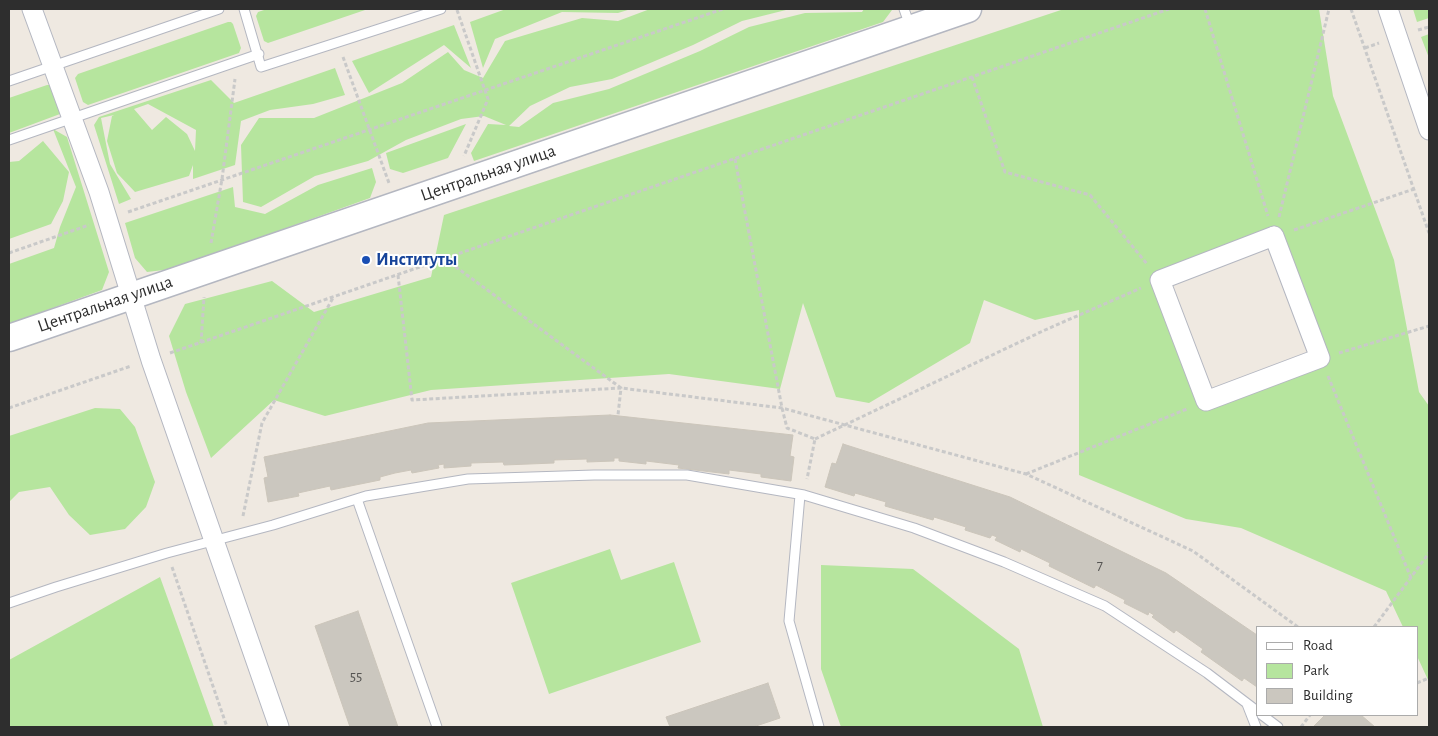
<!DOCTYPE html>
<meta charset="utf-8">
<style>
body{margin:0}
#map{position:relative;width:1438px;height:736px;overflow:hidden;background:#efe9e1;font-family:"Alegreya Sans",sans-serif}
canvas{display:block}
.frame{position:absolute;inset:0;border:10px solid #2e2e2e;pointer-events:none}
.legend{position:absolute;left:1256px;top:626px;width:162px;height:90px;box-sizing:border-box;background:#fff;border:1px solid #ababab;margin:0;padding:6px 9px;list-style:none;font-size:15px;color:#2e2e2e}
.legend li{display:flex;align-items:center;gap:10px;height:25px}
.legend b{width:25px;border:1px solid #ababab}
</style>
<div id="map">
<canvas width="1438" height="736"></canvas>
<div class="frame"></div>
<ul class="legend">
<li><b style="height:6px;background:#fff"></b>Road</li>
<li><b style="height:14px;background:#b6e59e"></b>Park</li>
<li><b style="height:14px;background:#cbc7bf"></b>Building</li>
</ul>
</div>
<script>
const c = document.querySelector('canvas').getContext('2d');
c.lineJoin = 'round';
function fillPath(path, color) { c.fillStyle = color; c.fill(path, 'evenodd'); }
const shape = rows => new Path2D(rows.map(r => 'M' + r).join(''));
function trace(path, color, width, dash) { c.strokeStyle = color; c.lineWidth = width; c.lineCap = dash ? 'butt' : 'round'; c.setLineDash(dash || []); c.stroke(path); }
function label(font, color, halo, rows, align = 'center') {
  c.font = font + ' "Alegreya Sans",sans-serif'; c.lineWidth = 4; c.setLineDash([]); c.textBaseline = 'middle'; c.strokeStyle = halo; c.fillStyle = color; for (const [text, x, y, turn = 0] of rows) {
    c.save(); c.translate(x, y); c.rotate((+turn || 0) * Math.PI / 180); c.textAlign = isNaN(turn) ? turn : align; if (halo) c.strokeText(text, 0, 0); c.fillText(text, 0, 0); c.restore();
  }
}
const green = shape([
 [267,9,368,9,268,43,264,41,256,16,258,12],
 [506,9,631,9,618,13,562,12,495,39,483,68,470,22],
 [650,9,790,9,742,21,693,45,612,79,570,87,530,106,509,126,519,127,553,103,609,89,700,51,749,27,805,13,862,12,864,9,892,9,892,10,883,22,474,161,471,153,488,124,506,125,484,116,461,119,406,140,368,161,315,176,261,207,243,202,241,145,259,118,314,118,402,83,448,52,464,70,483,78,505,41,582,18,618,21],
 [1064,9,1319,9,1333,96,1394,260,1419,392,1429,406,1429,682,1417,656,1417,627,1403,627,1386,591,1241,528,1186,519,1079,475,1079,310,1035,320,984,300,970,343,869,403,836,397,803,303,780,389,669,374,431,390,325,416,274,400,211,458,186,392,169,336,185,304,272,281,314,312,431,277,444,215],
 [1274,237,1320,358,1206,401,1160,280],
 [1413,9,1429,9,1429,18,1417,22],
 [228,22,231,22,233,24,241,48,239,53,88,105,83,102,75,78,78,74],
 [454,25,471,68,444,45,369,93,352,61],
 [1429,34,1429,58,1421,37],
 [335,68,345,95,313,104,270,110,241,121,235,165,193,179,193,165,189,176,135,192,117,173,107,141,112,116,114,115,101,118,110,164,131,199,119,204,94,125,99,117,211,80,234,103],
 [148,104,196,130,195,151,187,134,166,117,152,130,134,109],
 [47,85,50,85,52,87,60,114,9,133,9,98],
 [466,124,448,158,403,173,390,169,386,153],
 [53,129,67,137,109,272,102,290,9,324,9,264,54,248,60,227,76,187],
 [43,141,69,172,63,201,51,224,9,239,9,162,19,161],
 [372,168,376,182,370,198,172,269,147,272,135,258,125,223,233,187,235,207,265,214,318,185],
 [95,408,120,409,135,427,155,482,146,507,125,529,90,535,69,515,50,487,19,492,9,502,9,436],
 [610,549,621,580,674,562,701,642,549,694,511,583],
 [821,565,913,569,1019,649,1043,727,841,727,821,669],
 [160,577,214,727,9,727,9,660]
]);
const building = shape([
 [610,415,793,435,790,456,794,457,791,481,761,477,761,474,729,470,729,474,678,468,679,465,646,461,646,464,619,461,619,458,614,458,614,461,587,462,587,459,554,460,554,463,504,465,503,462,471,463,471,466,444,468,444,464,438,465,439,468,412,473,411,470,395,473,380,477,380,480,331,490,330,486,298,493,299,496,268,502,264,478,268,477,264,457,428,423,610,415],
 [843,444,1010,497,1166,573,1257,635,1257,687,1244,678,1242,681,1201,652,1203,649,1176,630,1174,633,1152,617,1154,615,1149,612,1148,615,1124,603,1125,600,1096,585,1094,588,1049,566,1050,563,1021,549,1020,552,995,540,997,537,992,535,990,538,965,530,966,527,934,517,933,520,885,506,886,502,855,493,854,496,825,487,832,463,836,464,843,444],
 [358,611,398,727,350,727,315,626,358,611],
 [768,683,780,718,753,727,670,727,666,717,768,683],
 [1325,715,1361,715,1375,727,1313,727,1325,715]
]);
const path = shape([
 [1205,9,1268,216],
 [1351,9,1429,233],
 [457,10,488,99,464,156],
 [1418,30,1429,27],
 [1365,48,1379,43],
 [343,57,389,183],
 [972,77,1005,172,1090,195,1147,264],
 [735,159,782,408,787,428,815,439,807,479],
 [128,212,723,9],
 [1279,217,1329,9],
 [1294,230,1414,189],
 [211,243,222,179,235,79],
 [9,253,89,225],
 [445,259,621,388,782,408,1026,474,1193,551,1298,627],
 [398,275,412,400,621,388,618,415],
 [201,343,204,297],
 [170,353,1169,9],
 [1339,353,1429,326],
 [1328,376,1411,578],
 [9,408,131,366],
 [815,439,1045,330,1141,288],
 [1026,474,1187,409],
 [243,516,262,423,333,298],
 [172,567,227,727],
 [1374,627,1429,553],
 [1417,683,1429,678],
 [1301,727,1310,715]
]);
const lane = shape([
 [244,9,261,67,441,9],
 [904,9,910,26],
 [9,81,219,9],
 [9,140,259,54],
 [800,495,789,621,819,727],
 [357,499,437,727],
 [9,603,56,587,167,553,273,525,366,496,468,479,594,475,687,475,804,495,914,528,1004,562,1105,606,1207,673,1257,711],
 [1247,704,1256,727],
 [1262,715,1278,727]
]);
const street = shape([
 [32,9,99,192,151,360,279,727],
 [1388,9,1429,130],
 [1274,236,1320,358,1206,401,1160,280,1274,236]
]);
const secondary = shape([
 [9,338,968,9]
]);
const markers = [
 [366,260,5,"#1a4fb4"]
];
const numberNames = [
 ["7",1100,565],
 ["55",356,676]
];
const streetNames = [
 ["Центральная улица",488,173,-19],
 ["Центральная улица",105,304,-19]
];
const transitNames = [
 ["Институты",376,260]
];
fillPath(green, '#b6e59e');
fillPath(building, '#cbc7bf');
trace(building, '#cbc5ba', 1);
trace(lane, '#b4b7c1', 11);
trace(street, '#b4b7c1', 21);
trace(secondary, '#b4b7c1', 29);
trace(path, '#c9c9c9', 3, [4, 2.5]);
trace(lane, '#fff', 9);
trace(street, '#fff', 19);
trace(secondary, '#fff', 26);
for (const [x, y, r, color] of markers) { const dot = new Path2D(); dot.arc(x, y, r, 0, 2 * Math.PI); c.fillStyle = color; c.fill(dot); trace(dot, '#fff', 2); }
label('15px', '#555452', null, numberNames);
label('18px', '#2e2e2e', '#fff', streetNames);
label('bold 18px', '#164399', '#fff', transitNames, 'left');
</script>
